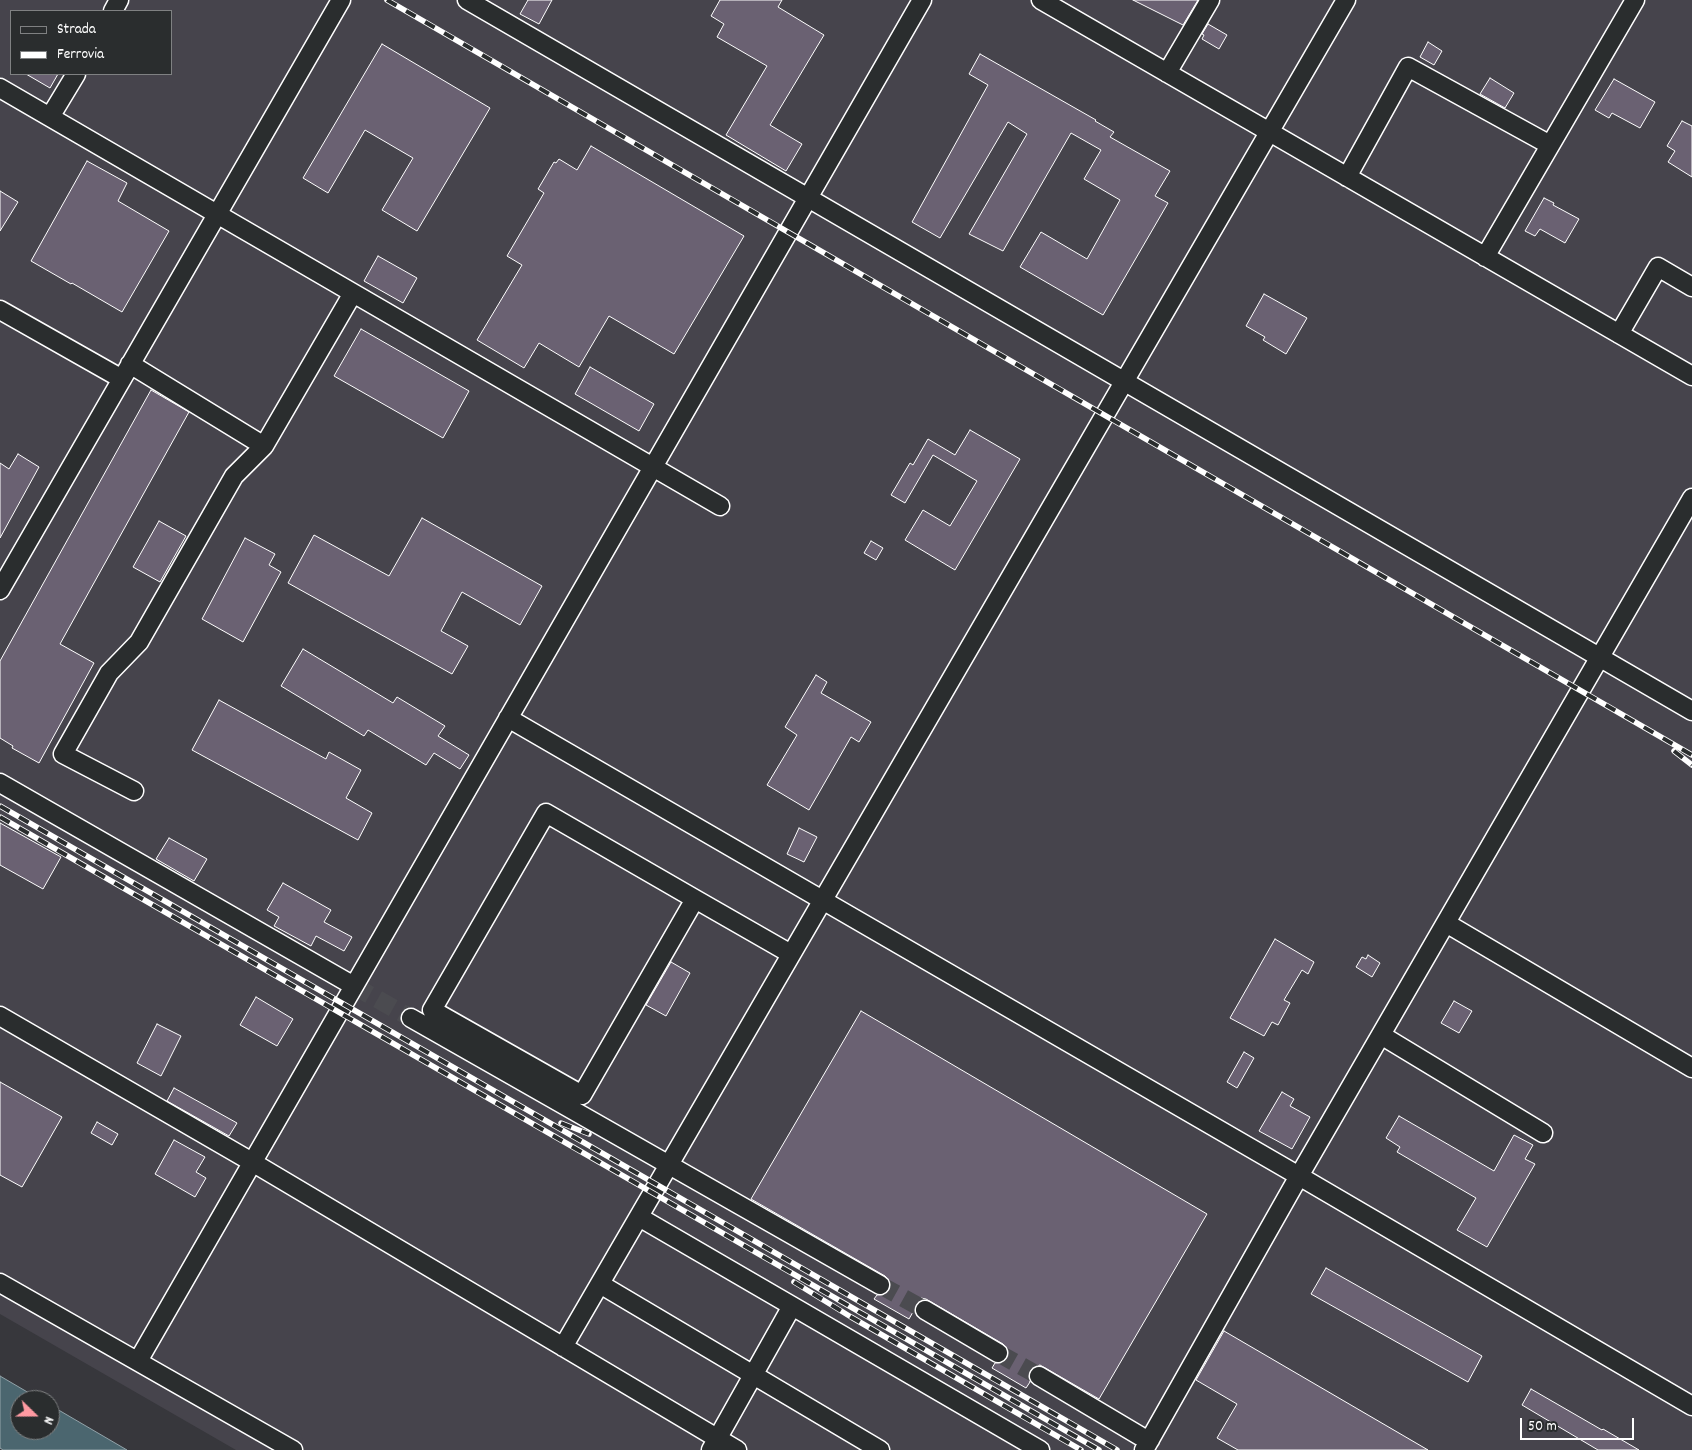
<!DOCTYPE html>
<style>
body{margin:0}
#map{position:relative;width:1692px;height:1450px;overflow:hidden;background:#37373c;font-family:Dekko,sans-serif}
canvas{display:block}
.legend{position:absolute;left:10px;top:10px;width:162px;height:65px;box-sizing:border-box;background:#2a2d2e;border:1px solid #7f8182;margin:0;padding:6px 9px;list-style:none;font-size:15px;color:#fff}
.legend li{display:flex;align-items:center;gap:10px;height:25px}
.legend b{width:25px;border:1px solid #7f8182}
.north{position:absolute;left:10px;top:1390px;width:50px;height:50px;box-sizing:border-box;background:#2a2d2e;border:1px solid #7f8182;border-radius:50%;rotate:112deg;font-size:14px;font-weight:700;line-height:20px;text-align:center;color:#fff}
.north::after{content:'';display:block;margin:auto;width:18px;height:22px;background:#ff9aa2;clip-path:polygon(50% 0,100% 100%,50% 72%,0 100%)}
.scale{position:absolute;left:1520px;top:1418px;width:114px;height:22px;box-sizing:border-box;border:2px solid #fff;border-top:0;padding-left:6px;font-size:15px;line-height:18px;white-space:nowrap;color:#fff;-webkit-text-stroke:4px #2a2d2e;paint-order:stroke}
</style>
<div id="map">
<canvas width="1692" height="1450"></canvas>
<ul class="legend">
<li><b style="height:6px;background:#2a2d2e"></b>Strada</li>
<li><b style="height:6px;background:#fff"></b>Ferrovia</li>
</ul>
<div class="north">N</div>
<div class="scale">50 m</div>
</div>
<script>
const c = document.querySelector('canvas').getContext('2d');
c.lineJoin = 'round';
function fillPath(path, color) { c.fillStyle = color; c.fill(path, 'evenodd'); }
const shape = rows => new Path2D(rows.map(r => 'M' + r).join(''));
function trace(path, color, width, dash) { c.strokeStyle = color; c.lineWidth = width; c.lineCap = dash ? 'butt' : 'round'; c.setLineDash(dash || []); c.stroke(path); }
const built = shape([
 [0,0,1692,0,1692,1450,236,1450,0,1314],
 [11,11,171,11,171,74,11,74]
]);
const water = shape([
 [0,1376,41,1400,20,1400,20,1430,50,1430,50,1405,127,1450,3,1450,0,1448,0,1376]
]);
const building = shape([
 [528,0,552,0,539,24,520,14,528,0],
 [720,0,782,0,778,7,824,35,770,125,802,144,786,171,726,135,767,66,717,37,724,24,711,16,720,0],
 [1133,0,1198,0,1183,25,1133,0],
 [1208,24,1227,35,1219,49,1202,39,1204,35,1202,34,1208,24],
 [1428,42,1442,51,1434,65,1420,57,1428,42],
 [382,44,490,108,417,231,382,210,413,158,365,130,328,193,303,178,382,44],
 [980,54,1096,120,1095,121,1114,132,1110,137,1170,171,1155,196,1168,203,1103,315,1020,267,1041,232,1087,259,1120,200,1084,179,1101,150,1071,133,1003,251,969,234,1027,134,1008,122,940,238,912,222,988,85,969,74,980,54],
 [26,74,58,74,50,88,26,74],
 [1490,78,1514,93,1505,108,1480,94,1490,78],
 [1614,79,1655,102,1640,128,1612,113,1609,118,1595,110,1614,79],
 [1682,121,1692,126,1692,177,1668,162,1675,151,1667,146,1682,121],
 [591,146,744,236,674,354,609,316,579,367,539,343,524,368,477,340,522,265,507,256,544,193,538,189,554,162,556,163,559,159,577,170,591,146],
 [87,161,127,183,118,201,169,231,122,312,72,283,71,284,31,261,87,161],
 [0,191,18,202,0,231,0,191],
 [1544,198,1554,203,1553,205,1579,219,1565,243,1540,229,1535,236,1525,231,1544,198],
 [378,256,417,278,403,303,364,281,378,256],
 [1264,294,1307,318,1286,354,1263,340,1265,337,1246,326,1264,294],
 [361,329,469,391,443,438,334,376,361,329],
 [590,367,654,404,639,431,575,394,590,367],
 [151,390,189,412,60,644,94,663,39,763,12,748,13,746,0,738,0,661,151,390],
 [970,430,1020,459,955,570,905,540,923,510,950,526,977,481,933,455,905,503,891,495,910,463,913,465,928,439,955,455,970,430],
 [18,454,39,467,0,538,0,463,9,469,18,454],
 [422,518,542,586,520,625,462,592,441,631,468,646,452,674,288,583,314,535,389,576,422,518],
 [159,521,186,536,160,582,133,567,159,521],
 [245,538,275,554,269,565,281,572,243,642,202,619,245,538],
 [871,541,883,548,876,560,864,553,871,541],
 [303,649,393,703,397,697,445,726,438,736,469,755,460,769,434,753,426,765,368,730,364,736,281,686,303,649],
 [816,675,827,682,821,693,871,722,859,742,851,737,809,810,767,785,797,735,785,727,816,675],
 [219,700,326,759,329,752,361,770,346,798,372,813,358,840,192,750,219,700],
 [0,823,61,857,43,889,0,865,0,823],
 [799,828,817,837,804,862,787,854,799,828],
 [169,838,207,859,194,881,156,859,169,838],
 [283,883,331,910,324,922,352,937,344,951,316,936,311,946,274,926,279,917,267,910,283,883],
 [1275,939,1314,962,1308,974,1302,970,1284,1000,1290,1003,1278,1025,1272,1022,1264,1036,1230,1018,1275,939],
 [1368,955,1380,963,1372,977,1356,967,1362,957,1366,959,1368,955],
 [671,962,690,973,666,1016,646,1005,671,962],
 [256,997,293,1019,277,1046,240,1025,256,997],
 [1454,1001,1472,1011,1459,1033,1441,1023,1454,1001],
 [861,1011,1207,1214,1099,1399,1040,1365,1034,1367,1030,1370,1028,1376,1030,1382,1026,1388,992,1368,995,1363,1003,1362,1007,1358,1007,1348,1003,1344,926,1299,921,1298,909,1319,874,1299,877,1295,885,1294,889,1290,889,1280,885,1276,751,1199,861,1011],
 [157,1024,181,1036,161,1076,137,1063,157,1024],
 [1244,1052,1254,1058,1237,1088,1227,1082,1244,1052],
 [0,1082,62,1117,22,1187,0,1175,0,1082],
 [174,1088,237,1123,229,1136,167,1101,174,1088],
 [1282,1092,1294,1099,1290,1106,1310,1117,1292,1149,1259,1131,1282,1092],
 [1399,1116,1494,1171,1514,1135,1533,1145,1525,1159,1535,1164,1487,1247,1457,1230,1476,1198,1397,1152,1400,1147,1386,1138,1399,1116],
 [97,1122,118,1134,112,1145,91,1133,97,1122],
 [174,1140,205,1157,196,1172,206,1178,195,1197,155,1174,174,1140],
 [1326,1268,1482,1356,1468,1382,1311,1294,1326,1268],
 [1224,1331,1428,1450,1238,1450,1217,1438,1237,1404,1196,1380,1224,1331],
 [1531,1389,1602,1430,1603,1429,1639,1450,1598,1450,1522,1405,1531,1389]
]);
const minorTunnel = shape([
 [354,986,411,1018],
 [880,1285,925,1310],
 [998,1353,1039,1376]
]);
const minor = shape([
 [467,0,1692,711],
 [1041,0,1692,376],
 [113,11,119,0],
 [1167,73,1210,0],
 [0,88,353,293,264,446,130,364],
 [50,117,76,74],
 [1347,177,1408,67,1550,145],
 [1485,257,1635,0],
 [353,293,720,506],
 [0,310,122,379],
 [1619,334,1658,267,1692,287],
 [0,590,341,0],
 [508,718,1299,1176,1692,1406],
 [0,783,354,986],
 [134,791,63,754,109,673,139,642,234,476,264,446],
 [695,899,582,1095,432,1010,546,813,695,899,791,954],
 [1446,923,1692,1068],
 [0,1016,252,1162,737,1450],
 [411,1018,880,1285],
 [1381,1035,1543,1133],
 [639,1217,1040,1450],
 [0,1283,293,1450],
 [600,1284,880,1450],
 [925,1310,998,1353],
 [563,1347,1346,0],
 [138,1361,922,0],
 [1039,1376,1140,1436,1150,1440],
 [711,1450,792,1306],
 [1144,1450,1299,1176,1692,498]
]);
const rail = shape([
 [387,0,1692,755],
 [1674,751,1692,765],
 [0,806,1117,1450],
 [0,817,1099,1450],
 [561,1123,589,1134],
 [794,1282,851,1317,1081,1450]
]);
fillPath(built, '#46444c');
fillPath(water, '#4b666f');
trace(water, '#93a3a9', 1);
fillPath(building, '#6a6172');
trace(building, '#fff', 1);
trace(minorTunnel, '#4b4b50', 18, [18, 9]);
trace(minor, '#fff', 21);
trace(minor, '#2a2d2e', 18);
trace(rail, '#fff', 5.5);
trace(rail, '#2a2d2e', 4, [11]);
</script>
